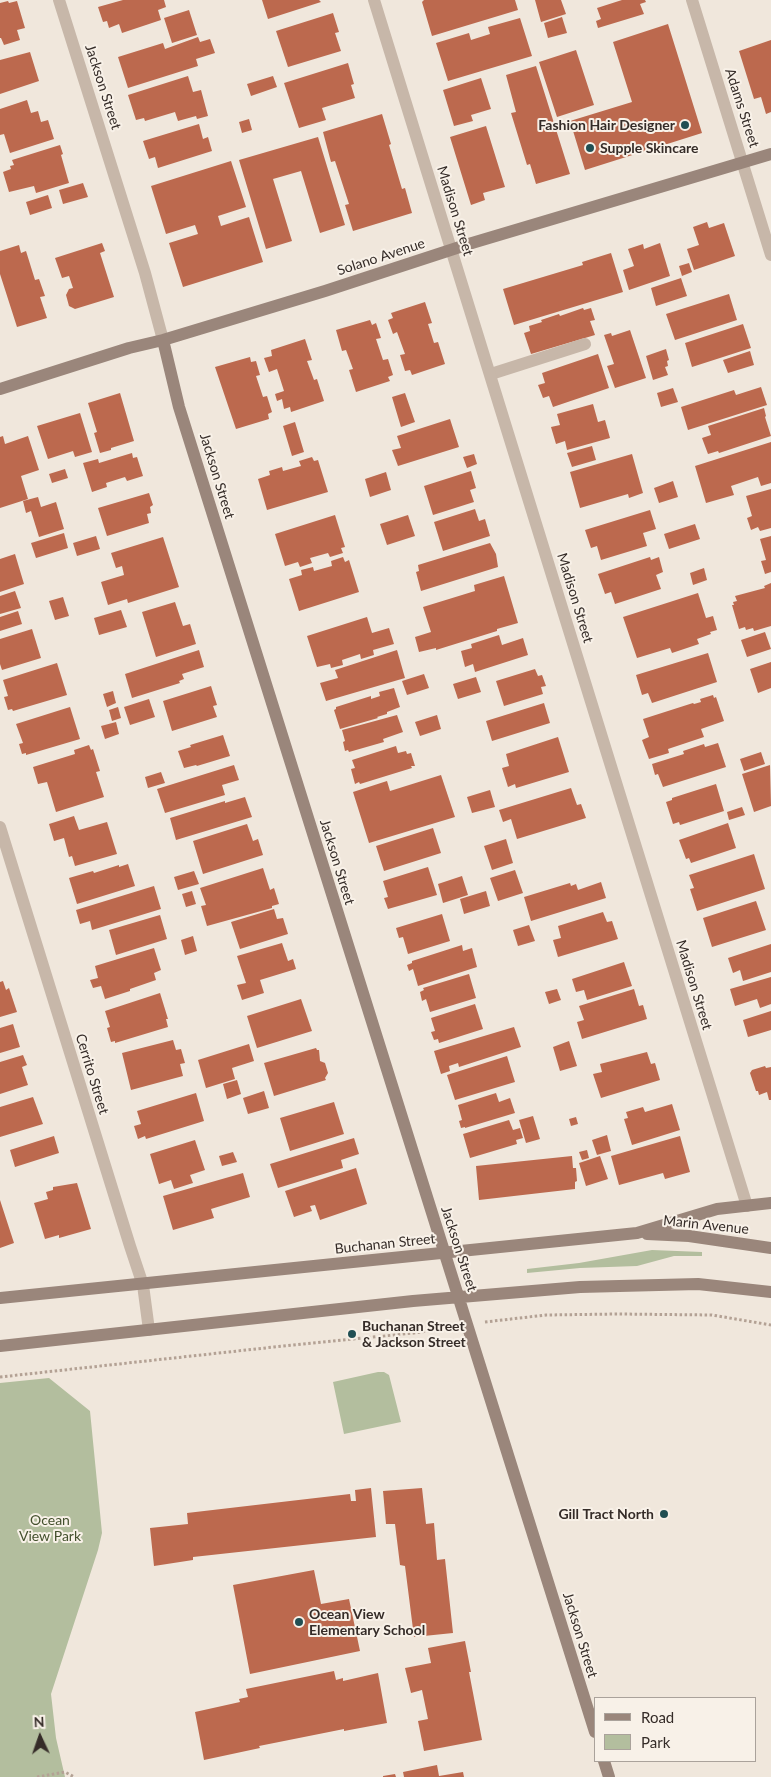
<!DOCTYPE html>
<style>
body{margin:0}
#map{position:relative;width:771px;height:1777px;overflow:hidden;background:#f0e7dc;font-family:Lato,sans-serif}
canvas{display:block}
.legend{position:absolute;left:594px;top:1697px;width:162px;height:65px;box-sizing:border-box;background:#f8f1e8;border:1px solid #aaa29b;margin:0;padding:6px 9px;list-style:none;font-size:15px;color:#352c28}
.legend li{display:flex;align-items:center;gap:10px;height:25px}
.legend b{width:25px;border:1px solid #aaa29b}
.north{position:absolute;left:15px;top:1712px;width:50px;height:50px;-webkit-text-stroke:4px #f8f1e8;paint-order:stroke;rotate:357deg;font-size:14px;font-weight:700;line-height:20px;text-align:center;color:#352c28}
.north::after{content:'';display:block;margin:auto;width:18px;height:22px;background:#352c28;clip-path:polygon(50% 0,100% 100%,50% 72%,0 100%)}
</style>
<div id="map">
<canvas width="771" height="1777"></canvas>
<ul class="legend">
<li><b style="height:6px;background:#9a867b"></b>Road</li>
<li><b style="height:14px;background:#b3be9e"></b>Park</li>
</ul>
<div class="north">N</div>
</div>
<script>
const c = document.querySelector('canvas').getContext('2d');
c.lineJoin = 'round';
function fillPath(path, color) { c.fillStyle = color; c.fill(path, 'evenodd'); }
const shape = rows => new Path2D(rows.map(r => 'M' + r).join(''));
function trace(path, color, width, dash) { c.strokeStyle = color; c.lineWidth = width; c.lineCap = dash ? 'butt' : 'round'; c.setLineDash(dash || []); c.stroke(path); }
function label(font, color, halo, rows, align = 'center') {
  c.font = font + ' Lato,sans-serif'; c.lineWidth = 4; c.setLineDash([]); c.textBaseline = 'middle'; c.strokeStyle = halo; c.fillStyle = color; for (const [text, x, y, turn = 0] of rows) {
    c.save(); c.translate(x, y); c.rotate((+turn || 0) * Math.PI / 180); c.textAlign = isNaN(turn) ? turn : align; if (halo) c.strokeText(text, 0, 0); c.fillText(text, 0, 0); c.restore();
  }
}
const green = shape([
 [652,1250,702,1252,702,1256,674,1256,637,1266,580,1268,527,1273,527,1269,579,1263],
 [378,1372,384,1372,389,1375,401,1422,344,1434,333,1382],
 [49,1378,90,1411,102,1533,98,1550,51,1694,56,1738,65,1777,0,1777,0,1383]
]);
const building = shape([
 [123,0,164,0,166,7,158,10,161,20,122,33,119,24,109,28,107,21,103,22,98,7],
 [262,0,319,0,321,2,268,19],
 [424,0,515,0,518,10,432,36,422,2],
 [535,0,561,0,566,14,541,22],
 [622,0,645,0,646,2,640,4,644,14,598,28,596,21,601,19,597,8],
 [8,1,9,3,17,1,25,28,17,30,20,40,4,45,1,38,0,38,0,3],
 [189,10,197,35,172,43,164,18],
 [333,13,339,32,335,33,341,51,288,67,276,31],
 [562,17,567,33,548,38,544,23],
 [520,18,532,56,448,81,436,43,469,33,471,40,490,34,488,27],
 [668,24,702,133,585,170,570,121,632,102,613,42],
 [198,37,200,42,210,39,215,53,196,59,198,66,128,88,118,57,163,43,165,49],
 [771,40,771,112,766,114,761,97,754,99,739,51],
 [576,50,594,105,557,117,539,62],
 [30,52,39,81,0,94,0,60],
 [348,63,354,84,351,85,355,98,322,108,326,120,299,128,284,83],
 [536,66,570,174,536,184,530,164,527,165,511,113,516,112,506,75],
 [188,76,193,92,201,90,208,116,197,119,196,116,178,121,175,112,145,121,144,118,136,120,128,95],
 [273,76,277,87,251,96,247,84],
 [481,78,491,109,471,115,473,121,454,126,443,90],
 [27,100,31,113,38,111,41,122,48,120,54,139,10,153,4,134,0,135,0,109],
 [382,114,391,144,389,145,402,189,405,188,412,213,353,231,345,205,349,204,335,161,331,162,323,132],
 [249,119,252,130,242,133,239,122],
 [199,124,203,139,208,137,212,151,158,168,155,157,149,159,143,141],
 [486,126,505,187,483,193,485,200,471,205,450,137],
 [318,137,345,225,320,233,301,171,273,179,292,241,266,249,239,160],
 [60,145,63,154,61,155,69,183,36,193,34,186,9,192,3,172,11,169,10,166,14,165,12,160],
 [231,161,246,207,218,216,221,226,249,217,263,262,183,287,169,243,198,234,195,225,166,234,151,186],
 [83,183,88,197,63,204,59,190],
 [48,195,52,208,30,215,26,202],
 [707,222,709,228,724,223,735,256,694,270,687,249,699,245,693,227],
 [102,243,105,251,100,253,114,297,75,309,69,306,66,295,69,289,73,288,69,276,62,278,55,258],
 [660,243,670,276,629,290,623,270,634,266,628,249,643,244,644,249],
 [19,245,21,253,26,251,35,280,39,279,45,296,40,297,47,318,17,327,0,274,0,251],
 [611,253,623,292,514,325,503,289,583,265,582,262],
 [689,263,692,272,682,276,679,266],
 [681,278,687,296,656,306,651,288],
 [729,294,737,320,675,340,666,314],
 [425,302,432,323,428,324,434,343,438,342,445,364,412,375,410,370,405,371,400,355,405,354,397,332,393,334,388,320,393,318,391,313],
 [583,308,584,310,591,308,595,320,590,321,595,335,531,354,524,333,530,331,529,326,542,322,541,320,559,314,560,316],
 [370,320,372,325,376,323,381,338,376,339,383,360,388,359,393,375,388,377,390,381,356,392,349,370,353,369,346,350,342,351,336,330],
 [743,324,751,348,692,367,685,343],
 [630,330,646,378,615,388,607,366,614,364,604,335,611,333,612,336],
 [305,339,312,360,307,361,314,380,317,379,324,401,291,412,290,407,284,409,282,399,277,401,275,394,284,391,277,369,269,372,264,358,272,356,271,350],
 [666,349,669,360,667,361,668,366,665,367,668,375,653,380,646,356],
 [750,351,754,365,728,373,723,360],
 [598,354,609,388,553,407,549,396,543,398,538,385,545,383,542,373],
 [250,357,251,362,256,361,260,375,256,376,263,397,267,396,272,412,268,414,269,419,236,429,215,367],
 [761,387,767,405,688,430,681,407,734,390,736,395],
 [673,388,678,402,661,407,657,393],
 [120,393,134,441,111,448,111,450,100,453,94,433,97,432,88,403],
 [405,393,415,422,401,427,392,397],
 [593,404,598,422,605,420,610,438,567,450,565,441,556,444,551,427,560,425,557,414],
 [764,408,766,416,765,417,771,436,719,453,718,451,708,454,702,438,711,435,708,426],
 [80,413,92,452,75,457,73,451,48,459,37,426],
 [450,419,459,447,398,466,392,450,401,448,397,436],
 [295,422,304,452,292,456,283,426],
 [3,436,5,444,28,436,39,470,21,476,28,499,0,508,0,437],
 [771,442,771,483,761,486,758,477,731,486,734,495,706,503,695,466],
 [592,446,596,460,572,467,567,453],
 [132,453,133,458,137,457,143,476,127,481,125,477,106,483,107,487,92,492,83,463,98,459,99,463],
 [474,454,477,464,467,468,463,457],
 [632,454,643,493,629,498,628,494,580,508,570,472],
 [312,457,314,461,318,460,328,492,267,510,258,479,270,475,269,471,282,467,283,471,301,466,299,461],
 [65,469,68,478,52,483,49,474],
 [471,471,476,488,470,490,474,502,433,515,424,486],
 [386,472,391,490,370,497,365,479],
 [673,481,678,497,659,503,654,488],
 [771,489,771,528,760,531,758,527,751,530,747,518,752,516,746,496],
 [149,493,153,505,150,507,151,513,147,514,149,523,107,536,98,508],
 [38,497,41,507,56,502,64,529,39,537,31,511,26,513,23,501],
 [475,509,479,521,485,519,490,536,443,551,434,522],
 [650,510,656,529,643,533,647,546,601,560,597,546,591,548,585,530],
 [335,515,345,547,341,548,343,553,330,557,328,553,310,558,312,563,300,567,298,562,285,566,275,534],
 [408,515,415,536,387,545,380,524],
 [695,524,700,539,669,549,664,534],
 [64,533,68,548,36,558,31,543],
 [96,536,100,549,77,556,73,543],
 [771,536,771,572,765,574,761,561,766,560,760,539],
 [163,537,179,587,128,603,127,599,108,605,101,582,124,575,122,566,116,568,111,553],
 [490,543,496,554,498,567,421,591,416,572,419,571,418,565],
 [15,554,24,584,0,592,0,559],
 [343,557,345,562,349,560,359,592,299,611,289,579,302,575,301,570,313,567,314,571,332,566,331,561],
 [650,557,651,560,659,557,663,572,656,575,661,589,615,604,611,592,605,594,598,574],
 [704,568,707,580,693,585,690,573],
 [504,576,518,623,497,629,497,631,436,650,436,648,419,652,415,637,431,632,423,607,475,591,474,585],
 [771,583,771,626,754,631,753,628,746,630,745,627,739,629,732,605,734,605,733,602,737,601,735,596,765,588,764,586],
 [15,591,21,608,0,614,0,596],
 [698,593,706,618,713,616,717,630,710,632,711,634,697,639,699,644,672,653,670,648,637,658,623,617],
 [63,597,69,616,55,620,49,601],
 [175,602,183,626,190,624,196,644,156,657,142,612],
 [121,610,127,627,99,635,94,618],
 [18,611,22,624,0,631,0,617],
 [367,617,372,633,389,628,394,644,373,650,374,655,361,659,360,654,342,660,343,665,331,668,330,664,317,667,307,636],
 [32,629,41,658,2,670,0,664,0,639],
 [765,632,771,649,747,657,741,640],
 [499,635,502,645,523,638,528,655,475,672,473,664,465,667,461,651,472,648,471,644],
 [199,650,204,667,182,674,184,679,179,681,180,683,132,698,125,674],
 [397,650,405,678,326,701,320,683,338,678,335,670],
 [708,653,717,682,652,703,648,693,642,695,636,675],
 [771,662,771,688,758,693,750,669],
 [57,663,67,695,13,711,12,709,8,710,4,697,8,696,3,680],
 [535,669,538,676,542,675,546,686,541,687,543,694,504,706,496,681],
 [424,674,429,688,407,695,402,681],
 [476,677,481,692,458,699,453,684],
 [211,686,217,705,213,706,217,717,172,731,163,701],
 [394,688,400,707,387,712,387,714,377,717,378,718,340,729,334,710,336,709,336,707,371,696,371,699,380,696,379,692],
 [113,691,116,703,107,707,103,694],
 [713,695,714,698,716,697,724,721,701,729,704,737,668,749,669,753,649,759,642,740,649,737,643,719,693,703,694,704,701,702,700,699],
 [149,699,155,717,130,725,124,707],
 [544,703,550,723,492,741,486,721],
 [70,707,80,739,26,755,26,753,22,754,19,744,23,743,16,724],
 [118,707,121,718,112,721,109,710],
 [397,715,403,732,383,739,384,742,349,752,348,750,345,751,343,742,345,741,342,730],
 [437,715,441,729,420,736,415,722],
 [116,722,119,734,105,739,101,726],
 [223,735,230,756,197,766,196,765,184,768,178,751,191,747,190,745],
 [558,737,569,772,516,788,515,784,508,787,502,768,509,766,506,754],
 [718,743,726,767,663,787,658,774,655,775,652,764,684,754,683,751,704,744,705,747],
 [89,745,91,750,93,749,100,771,96,772,104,797,56,812,47,782,38,784,33,767,75,754,74,750],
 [396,746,398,753,406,751,407,754,411,753,415,766,411,766,412,768,360,784,359,782,355,784,351,769,355,768,352,760],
 [761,752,765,764,744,771,740,759],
 [234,765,239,780,222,785,225,795,165,813,157,789],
 [770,765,771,806,754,812,742,774],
 [161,772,165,783,148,788,145,777],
 [441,775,455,817,369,843,353,792,387,781,390,791],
 [716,784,724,811,680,825,679,822,673,824,666,802,672,800,672,798],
 [571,788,577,805,581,804,586,818,517,839,511,819,503,822,499,810],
 [490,790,495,807,472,813,467,797],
 [245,797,252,817,176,840,170,818,225,801,225,803],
 [742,807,745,815,729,820,727,812],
 [74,816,79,830,107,822,117,854,75,866,72,856,69,857,64,838,54,841,49,824],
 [728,823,736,848,691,863,689,858,686,859,679,840],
 [247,824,253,841,258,839,263,855,203,874,193,841],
 [433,828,441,853,384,871,376,846],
 [506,839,513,863,492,870,484,846],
 [754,854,765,889,697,911,690,889,694,888,689,875],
 [128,864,135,886,77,904,69,878,93,871,94,873,119,865,119,867],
 [428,867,437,895,388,909,384,898,388,897,383,881],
 [263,868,270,890,274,888,279,904,272,906,272,908,207,926,201,906,206,905,200,888],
 [515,870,523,893,498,901,490,878],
 [194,871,199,884,178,890,174,877],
 [462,876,468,895,443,903,438,884],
 [601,882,606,898,531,921,524,897,570,883,571,886,576,884,578,890],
 [154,886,161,909,92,930,90,921,80,924,76,910],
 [192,891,196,904,186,907,182,894],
 [486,891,490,906,464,914,460,899],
 [756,901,766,930,712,947,703,918],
 [274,909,277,919,283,918,288,934,240,949,231,922],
 [603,912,607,922,612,921,618,939,558,957,553,940,561,938,558,926],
 [442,914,450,941,408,954,403,937,399,938,396,928],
 [160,915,167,939,116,955,109,930],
 [529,925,535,941,518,946,513,930],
 [193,936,197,951,185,955,181,940],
 [282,943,288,961,293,959,296,969,260,980,264,993,242,1000,237,985,246,983,237,956],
 [771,944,771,972,743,981,740,970,733,973,728,958],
 [462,945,463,951,472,948,477,967,418,986,413,969,409,971,407,965,412,963,412,961],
 [154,948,161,970,154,973,156,980,130,989,130,991,105,999,101,986,93,988,90,980,98,978,95,966],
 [624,962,632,986,587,1000,584,990,576,992,572,979],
 [469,974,476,998,430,1012,426,999,422,1001,420,992,424,990,423,988],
 [771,977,771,1004,760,1008,757,999,735,1006,730,989],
 [3,981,6,990,9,988,17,1012,0,1017,0,982],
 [557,989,561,1000,549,1004,545,992],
 [634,989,639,1006,643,1005,647,1019,582,1039,577,1022,584,1020,579,1006],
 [160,993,168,1019,166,1019,168,1027,115,1043,115,1041,111,1042,107,1028,110,1027,105,1011],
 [301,999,312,1031,257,1048,247,1016],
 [475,1004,483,1029,439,1043,438,1039,434,1040,431,1032,435,1031,431,1018],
 [771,1011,771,1030,748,1037,743,1020],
 [13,1024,20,1047,0,1053,0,1028],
 [514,1027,521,1047,459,1067,458,1063,449,1066,450,1071,441,1074,434,1051],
 [173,1040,176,1050,181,1049,185,1063,180,1064,183,1076,131,1090,122,1053],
 [569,1041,577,1066,560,1071,553,1047],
 [249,1044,254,1061,232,1068,235,1079,206,1088,198,1060],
 [316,1048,317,1050,319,1050,320,1061,325,1063,328,1073,325,1078,326,1080,274,1096,264,1063],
 [647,1052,651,1064,655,1063,660,1080,601,1098,593,1074,602,1072,600,1064],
 [23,1055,27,1065,22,1067,28,1085,0,1094,0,1062],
 [507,1056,515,1082,455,1100,447,1075],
 [765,1066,766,1068,771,1067,771,1100,769,1100,767,1092,759,1095,758,1091,756,1091,750,1073,752,1070],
 [237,1080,241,1094,227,1099,223,1084],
 [264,1091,269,1108,248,1114,243,1098],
 [196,1093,204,1121,146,1139,145,1136,138,1139,134,1126,141,1124,137,1111],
 [496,1093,499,1102,510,1098,515,1113,465,1128,465,1127,461,1128,459,1121,462,1120,458,1105],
 [33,1097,43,1124,0,1137,0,1107],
 [334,1102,344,1134,290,1151,280,1118],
 [672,1104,680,1130,632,1145,624,1119,628,1118,626,1112,643,1107,645,1112],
 [533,1116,540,1139,526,1143,519,1120],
 [576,1117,578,1124,571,1126,569,1119],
 [509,1120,513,1130,520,1128,523,1138,516,1140,517,1144,470,1158,463,1134],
 [607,1135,611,1151,597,1155,592,1140],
 [54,1136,59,1153,15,1167,10,1150],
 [680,1136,690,1172,665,1179,663,1173,619,1185,611,1156],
 [354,1138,359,1154,341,1160,343,1168,278,1188,270,1164],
 [195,1140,205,1170,190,1175,193,1183,174,1189,171,1180,159,1184,150,1154],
 [587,1150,589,1158,582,1160,579,1152],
 [233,1152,237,1162,222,1166,219,1156],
 [572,1156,573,1168,576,1168,577,1181,575,1182,575,1189,479,1200,476,1166],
 [600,1156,608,1179,586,1186,579,1163],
 [356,1168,367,1204,320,1220,315,1205,310,1206,312,1211,294,1217,285,1191],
 [243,1173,250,1197,211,1209,214,1218,173,1230,163,1196],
 [77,1183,91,1229,59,1238,59,1235,45,1239,34,1203,48,1199,46,1192,53,1190,53,1187],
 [0,1200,14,1243,0,1248],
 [371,1488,376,1537,193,1557,193,1560,154,1566,150,1528,188,1524,187,1513,350,1494,351,1501,356,1501,355,1490],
 [422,1488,426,1524,434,1523,437,1560,445,1559,453,1633,414,1637,405,1566,400,1565,395,1524,386,1524,383,1491],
 [314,1570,321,1604,349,1599,360,1651,250,1674,233,1585],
 [465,1641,471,1672,469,1672,482,1740,424,1751,418,1721,428,1719,422,1690,411,1693,405,1668,431,1663,428,1648],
 [334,1671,336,1680,343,1678,343,1681,378,1673,387,1723,344,1731,344,1729,259,1746,260,1748,204,1760,195,1712,240,1702,239,1699,248,1697,246,1689],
 [437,1765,439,1776,463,1772,464,1777,404,1777,403,1772],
 [395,1774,396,1777,383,1777,383,1776]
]);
const path = shape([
 [485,1322,546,1315,618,1314,712,1315,771,1325],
 [0,1377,274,1347,414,1333,447,1328],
 [37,1777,65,1772,74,1777]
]);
const lane = shape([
 [491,374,585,344]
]);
const street = shape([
 [59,0,145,273,163,340],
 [374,0,747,1206],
 [692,0,771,255],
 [0,827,130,1246,143,1285,149,1330]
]);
const secondary = shape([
 [163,340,179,407,595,1732],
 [0,389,129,348,163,340,325,291,472,243,771,154],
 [647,1234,689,1236,771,1248],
 [0,1298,637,1233,717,1209,771,1203],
 [0,1346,413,1301,580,1287,698,1284,771,1292],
 [604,1761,609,1777]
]);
const markers = [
 [685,125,5,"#214f53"],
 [590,148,5,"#214f53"],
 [352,1334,5,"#214f53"],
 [664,1514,5,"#214f53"],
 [299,1622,5,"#214f53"]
];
const streetNames = [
 ["Jackson Street",103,87,72],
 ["Adams Street",742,108,72],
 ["Madison Street",455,211,73],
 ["Solano Avenue",381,257,-18],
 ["Jackson Street",217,476,73],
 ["Madison Street",575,598,73],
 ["Jackson Street",337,862,73],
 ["Madison Street",694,985,73],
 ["Cerrito Street",92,1074,73],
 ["Marin Avenue",706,1225,6],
 ["Buchanan Street",385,1244,-6],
 ["Jackson Street",459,1249,72],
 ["Jackson Street",580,1635,73]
];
const poiNames = [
 ["Fashion Hair Designer",675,125,"right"],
 ["Supple Skincare",600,148],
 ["Buchanan Street",362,1326],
 ["& Jackson Street",362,1342],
 ["Gill Tract North",654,1514,"right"],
 ["Ocean View",309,1614],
 ["Elementary School",309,1630]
];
const parkNames = [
 ["Ocean",50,1520],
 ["View Park",50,1536]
];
fillPath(green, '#b3be9e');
fillPath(building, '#bc694e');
trace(path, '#b3a194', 3, [2.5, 2.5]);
trace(lane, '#c7b7a9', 12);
trace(street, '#c7b7a9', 12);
trace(secondary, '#9a867b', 12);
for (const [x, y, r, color] of markers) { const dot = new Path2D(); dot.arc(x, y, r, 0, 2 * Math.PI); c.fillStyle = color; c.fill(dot); trace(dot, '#f8f1e8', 2); }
label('14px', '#352c28', '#f8f1e8', streetNames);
label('bold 14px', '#352c28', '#f8f1e8', poiNames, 'left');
label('14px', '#44512e', '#f8f1e8', parkNames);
</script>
